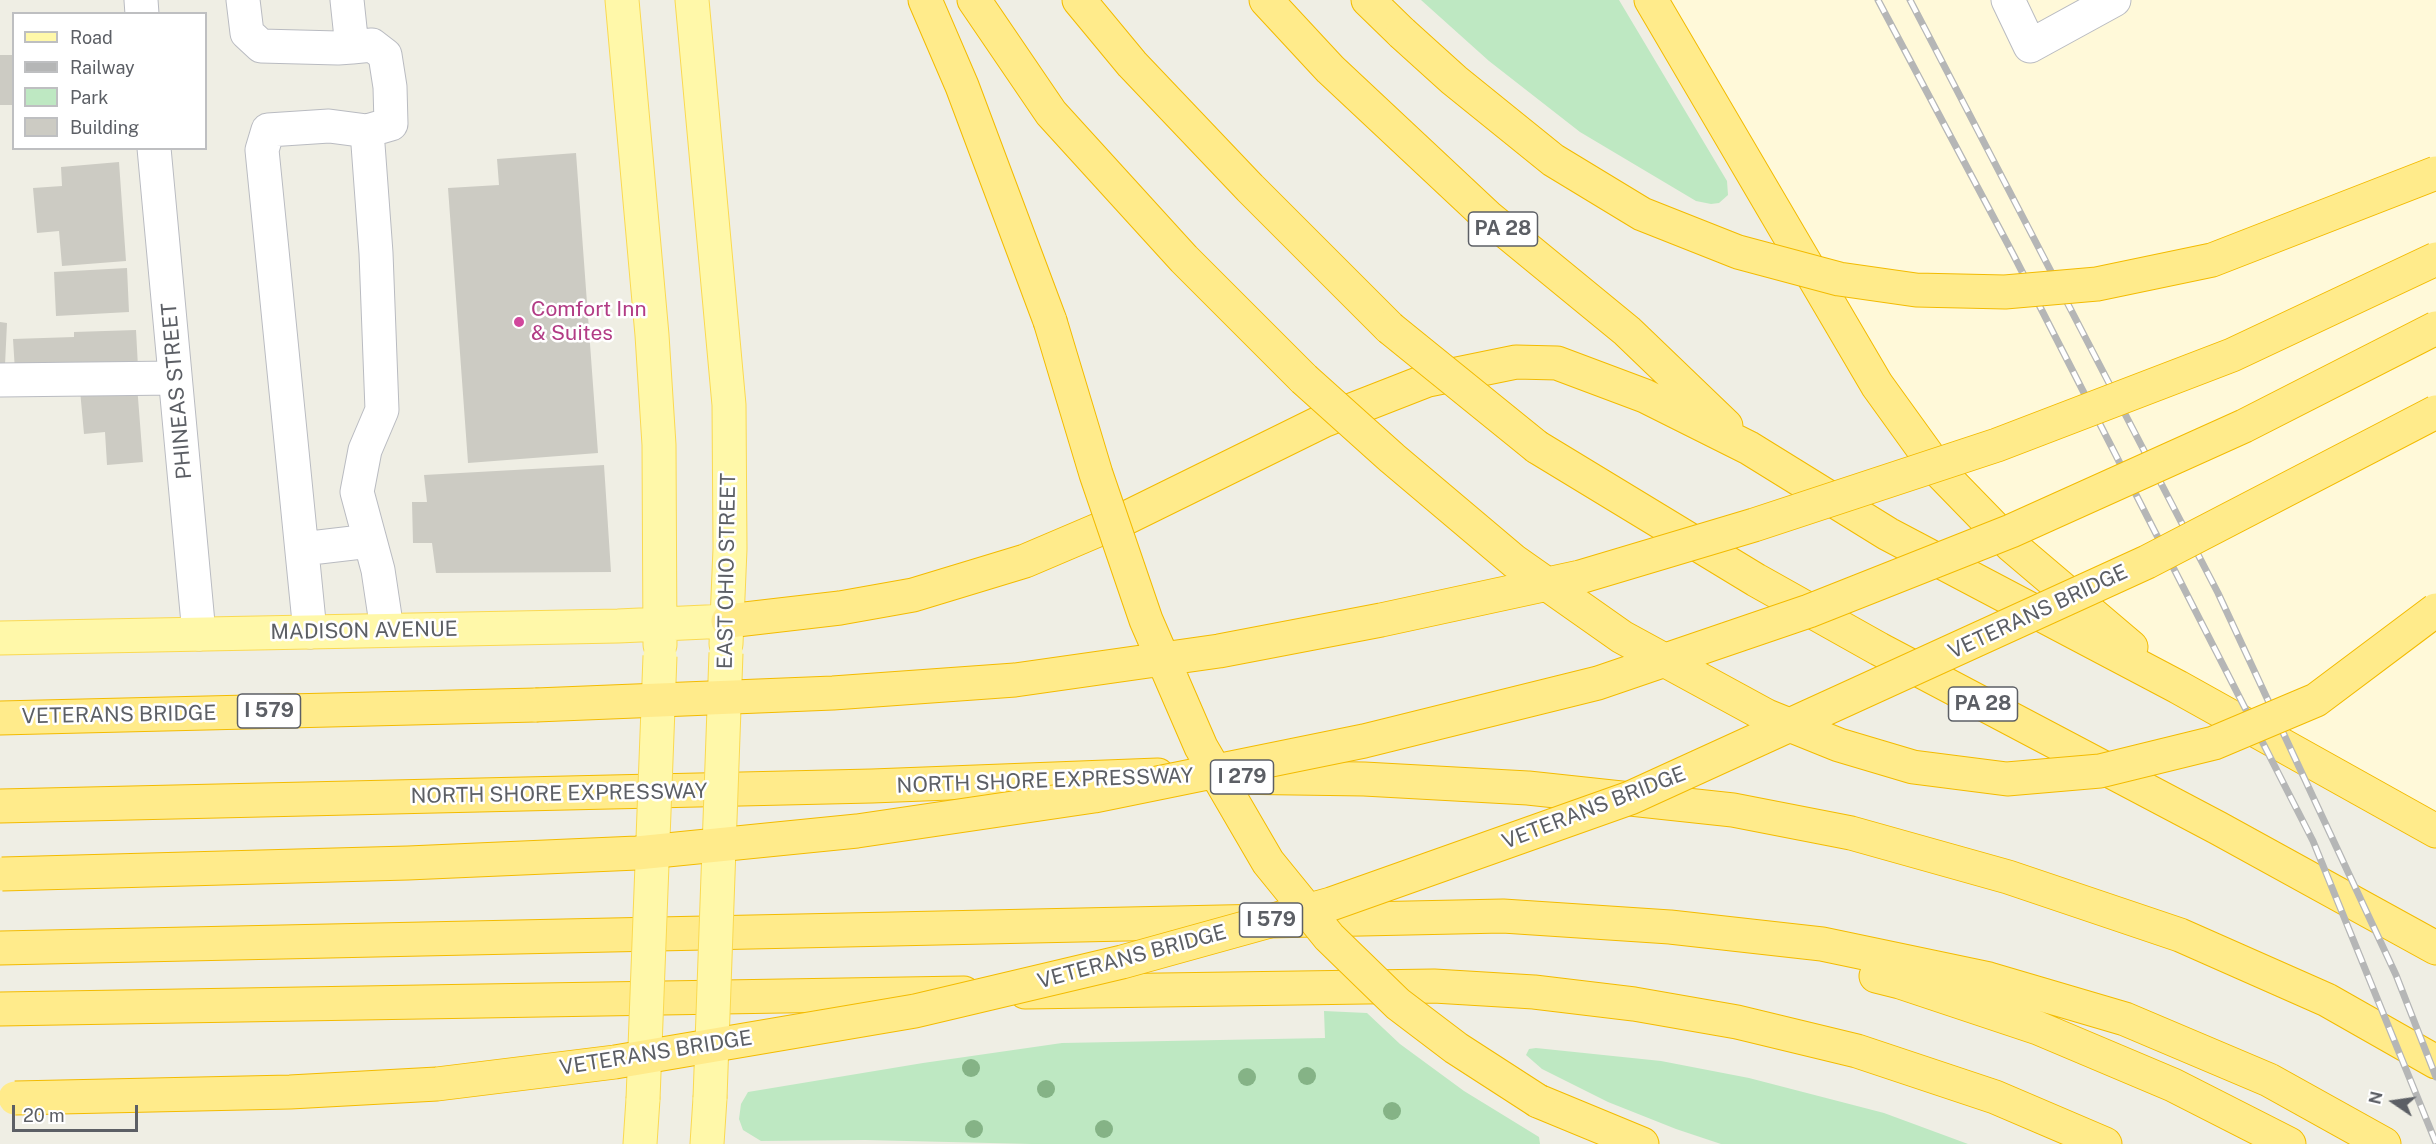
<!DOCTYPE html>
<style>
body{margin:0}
#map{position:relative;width:2436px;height:1144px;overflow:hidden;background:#efeee4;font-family:"Public Sans",sans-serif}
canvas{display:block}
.legend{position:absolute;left:12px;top:12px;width:195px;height:138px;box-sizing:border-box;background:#fff;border:2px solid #bebfc1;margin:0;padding:8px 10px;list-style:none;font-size:18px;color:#5c5f65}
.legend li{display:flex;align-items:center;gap:12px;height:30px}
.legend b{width:30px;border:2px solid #bebfc1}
.north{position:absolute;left:2364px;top:1072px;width:60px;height:60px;-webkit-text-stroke:4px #fff;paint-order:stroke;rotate:283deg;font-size:16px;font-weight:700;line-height:24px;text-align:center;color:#5c5f65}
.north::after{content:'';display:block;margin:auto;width:21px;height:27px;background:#5c5f65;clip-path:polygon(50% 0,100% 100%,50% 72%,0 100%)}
.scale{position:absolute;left:12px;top:1105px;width:126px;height:27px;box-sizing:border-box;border:3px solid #5c5f65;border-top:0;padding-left:8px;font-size:18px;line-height:21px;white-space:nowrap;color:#5c5f65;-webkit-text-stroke:4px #fff;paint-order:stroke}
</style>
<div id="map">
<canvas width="2436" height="1144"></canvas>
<ul class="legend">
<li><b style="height:8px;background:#fff8a9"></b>Road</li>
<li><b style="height:8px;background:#b5b6b6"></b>Railway</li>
<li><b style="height:16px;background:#bee8c2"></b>Park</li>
<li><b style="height:16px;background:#cccbc3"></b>Building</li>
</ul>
<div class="north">N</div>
<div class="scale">20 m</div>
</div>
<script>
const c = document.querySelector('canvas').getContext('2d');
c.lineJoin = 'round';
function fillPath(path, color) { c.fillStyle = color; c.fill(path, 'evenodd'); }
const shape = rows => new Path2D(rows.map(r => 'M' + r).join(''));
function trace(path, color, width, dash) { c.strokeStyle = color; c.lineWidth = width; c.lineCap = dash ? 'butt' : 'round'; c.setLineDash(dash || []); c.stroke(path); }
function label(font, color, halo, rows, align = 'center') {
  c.font = font + ' "Public Sans",sans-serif'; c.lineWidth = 5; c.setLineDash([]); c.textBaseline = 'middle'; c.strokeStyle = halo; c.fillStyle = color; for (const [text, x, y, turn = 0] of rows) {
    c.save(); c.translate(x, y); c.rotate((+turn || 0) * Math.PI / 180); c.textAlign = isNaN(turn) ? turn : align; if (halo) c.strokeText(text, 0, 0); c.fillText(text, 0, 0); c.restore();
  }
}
const commercial = shape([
 [1651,0,2436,0,2436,831,2178,687,1939,471]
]);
const green = shape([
 [1421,0,1619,0,1727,181,1728,195,1719,203,1711,204,1696,201,1580,132,1489,61],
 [1324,1011,1367,1013,1400,1044,1464,1091,1539,1137,1540,1144,1032,1144,865,1140,761,1141,743,1130,739,1119,741,1104,748,1092,923,1063,1062,1043,1325,1038],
 [1536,1048,1661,1061,1749,1078,1884,1113,1968,1144,1721,1144,1676,1129,1608,1102,1542,1069,1526,1055,1529,1049]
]);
const building = shape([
 [0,55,14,55,14,105,0,105],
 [576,153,598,453,468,463,448,188,499,185,497,159],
 [119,162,126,261,62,266,59,231,37,233,33,188,62,186,61,167],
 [127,268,129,312,56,316,54,272],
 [0,322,7,323,5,365,0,365],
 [136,330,138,367,15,371,13,339,74,337,74,332],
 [137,385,143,462,107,465,105,432,84,434,80,390],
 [604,465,611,572,436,573,432,543,413,543,412,502,427,502,424,475]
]);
const minor = shape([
 [141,0,142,14],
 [243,0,247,33,261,46,338,48,352,47,347,0],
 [2008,0,2030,46,2114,0],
 [367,131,376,253,382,410,365,450,357,492,378,570,387,630],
 [154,148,199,634],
 [0,380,175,378],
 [302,549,370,541],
 [310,632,262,150,268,130,329,126,367,131,391,124,390,87,385,55,372,45,352,47]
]);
const major = shape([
 [622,0,652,335,659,445,660,645],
 [692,0,729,405,730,549,726,644],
 [0,638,618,626,728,621],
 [640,1144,643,1099],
 [707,1144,710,1098]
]);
const highway = shape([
 [925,0,962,86,1050,321],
 [974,0,1051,113,1184,259,1304,379],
 [1079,0,1132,64,1250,188,1390,328],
 [1266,0,1330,69,1488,217,1627,331,1726,426],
 [1368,0,1402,33],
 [1651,0,1877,385,1939,471,2012,546,2131,647],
 [1537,447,1756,580,1879,649,2218,828,2436,948],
 [728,621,840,608,913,595,1025,561,1126,518,1323,421,1428,380,1516,362,1557,363,1645,396,1749,448,1888,534,2178,687,2436,831],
 [0,718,536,705],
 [1224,777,1364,779,1528,788,1733,810,1851,833,2008,877,2180,935,2327,1000,2436,1062],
 [0,806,872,786,1158,775],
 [0,948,1503,916,1670,927,1822,944,1989,979,2125,1019,2269,1080,2384,1144],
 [1876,976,1900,982,2038,1028,2173,1085,2289,1144],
 [1025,992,1434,986,1534,992,1634,1004,1737,1022,1857,1051,1995,1097,2105,1144],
 [0,1009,964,993],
 [1538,1101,1642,1144]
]);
const rail = shape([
 [1878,0,2012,252,2313,841,2436,1143],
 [1910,0,2218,593,2396,975,2436,1077]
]);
const majorBridge = shape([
 [710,1098,726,653],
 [643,1099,660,656]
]);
const highwayBridge = shape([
 [1402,33,1454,80,1553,160,1642,214,1738,252,1839,279,1916,290,2005,292,2097,284,2212,260,2436,173],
 [1050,321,1096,474,1146,620,1201,747,1268,862,1329,937,1398,1004,1456,1048,1538,1101],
 [1390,328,1537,447],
 [1304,379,1392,458,1514,561,1622,637,1767,716,1839,745,1913,767,2007,779,2100,771,2214,743,2316,700,2436,610],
 [536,705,833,693,1015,680,1219,651,1381,620,1580,577,1754,525,1997,445,2232,355,2436,259],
 [2,874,408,863,637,853,857,831,1094,796,1364,741,1598,683,1809,611,2011,531,2244,426,2436,328],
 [15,1098,290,1092,437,1084,615,1062,915,1011,1122,962,1331,904,1630,798,2147,562,2436,412]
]);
const trees = [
 [971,1068],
 [1307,1076],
 [1247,1077],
 [1046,1089],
 [1392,1111],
 [974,1129],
 [1104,1129]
];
const markers = [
 [519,322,6,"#d1479c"]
];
const shields = [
 [1503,229,69],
 [1983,704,69],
 [269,711,63],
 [1242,777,63],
 [1271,920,63]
];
const shieldNames = [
 ["PA 28",1503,229],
 ["PA 28",1983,704],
 ["I 579",269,711],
 ["I 279",1242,777],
 ["I 579",1271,920]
];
const hotelNames = [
 ["Comfort Inn",531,310],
 ["& Suites",531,334]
];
const streetNames = [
 ["PHINEAS STREET",177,391,-95],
 ["EAST OHIO STREET",727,571,-89],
 ["VETERANS BRIDGE",2038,612,-25],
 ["MADISON AVENUE",364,631,-1],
 ["VETERANS BRIDGE",119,715,-1],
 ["NORTH SHORE EXPRESSWAY",1045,781,-2],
 ["NORTH SHORE EXPRESSWAY",559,794,-1],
 ["VETERANS BRIDGE",1594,808,-21],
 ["VETERANS BRIDGE",1132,957,-15],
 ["VETERANS BRIDGE",656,1053,-9]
];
fillPath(commercial, '#fff9d9');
fillPath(green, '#bee8c2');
fillPath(building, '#cccbc3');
trace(minor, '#b9bbc1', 35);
trace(major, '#fad951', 35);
trace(highway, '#f3bb00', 35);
trace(minor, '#fff', 33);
trace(major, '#fff8a9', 33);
trace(highway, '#ffeb8b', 33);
trace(rail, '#b5b6b6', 7);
trace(rail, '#fff', 4.5, [14]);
trace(majorBridge, '#fad951', 35, []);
trace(highwayBridge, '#f3bb00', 35, []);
trace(majorBridge, '#fff8a9', 33);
trace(highwayBridge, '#ffeb8b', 33);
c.fillStyle = '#85b386';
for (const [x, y] of trees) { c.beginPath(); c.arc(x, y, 9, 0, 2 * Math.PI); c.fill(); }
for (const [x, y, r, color] of markers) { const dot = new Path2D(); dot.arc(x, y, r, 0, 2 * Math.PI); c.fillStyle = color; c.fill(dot); trace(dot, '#fff', 2); }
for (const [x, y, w] of shields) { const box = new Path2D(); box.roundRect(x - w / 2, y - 17, w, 34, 4.5); c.fillStyle = '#fff'; c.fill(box); trace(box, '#5c5f65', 1.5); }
label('bold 20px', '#5c5f65', null, shieldNames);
label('21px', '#b23c85', '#fff', hotelNames, 'left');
label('21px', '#5c5f65', '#fff', streetNames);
</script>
